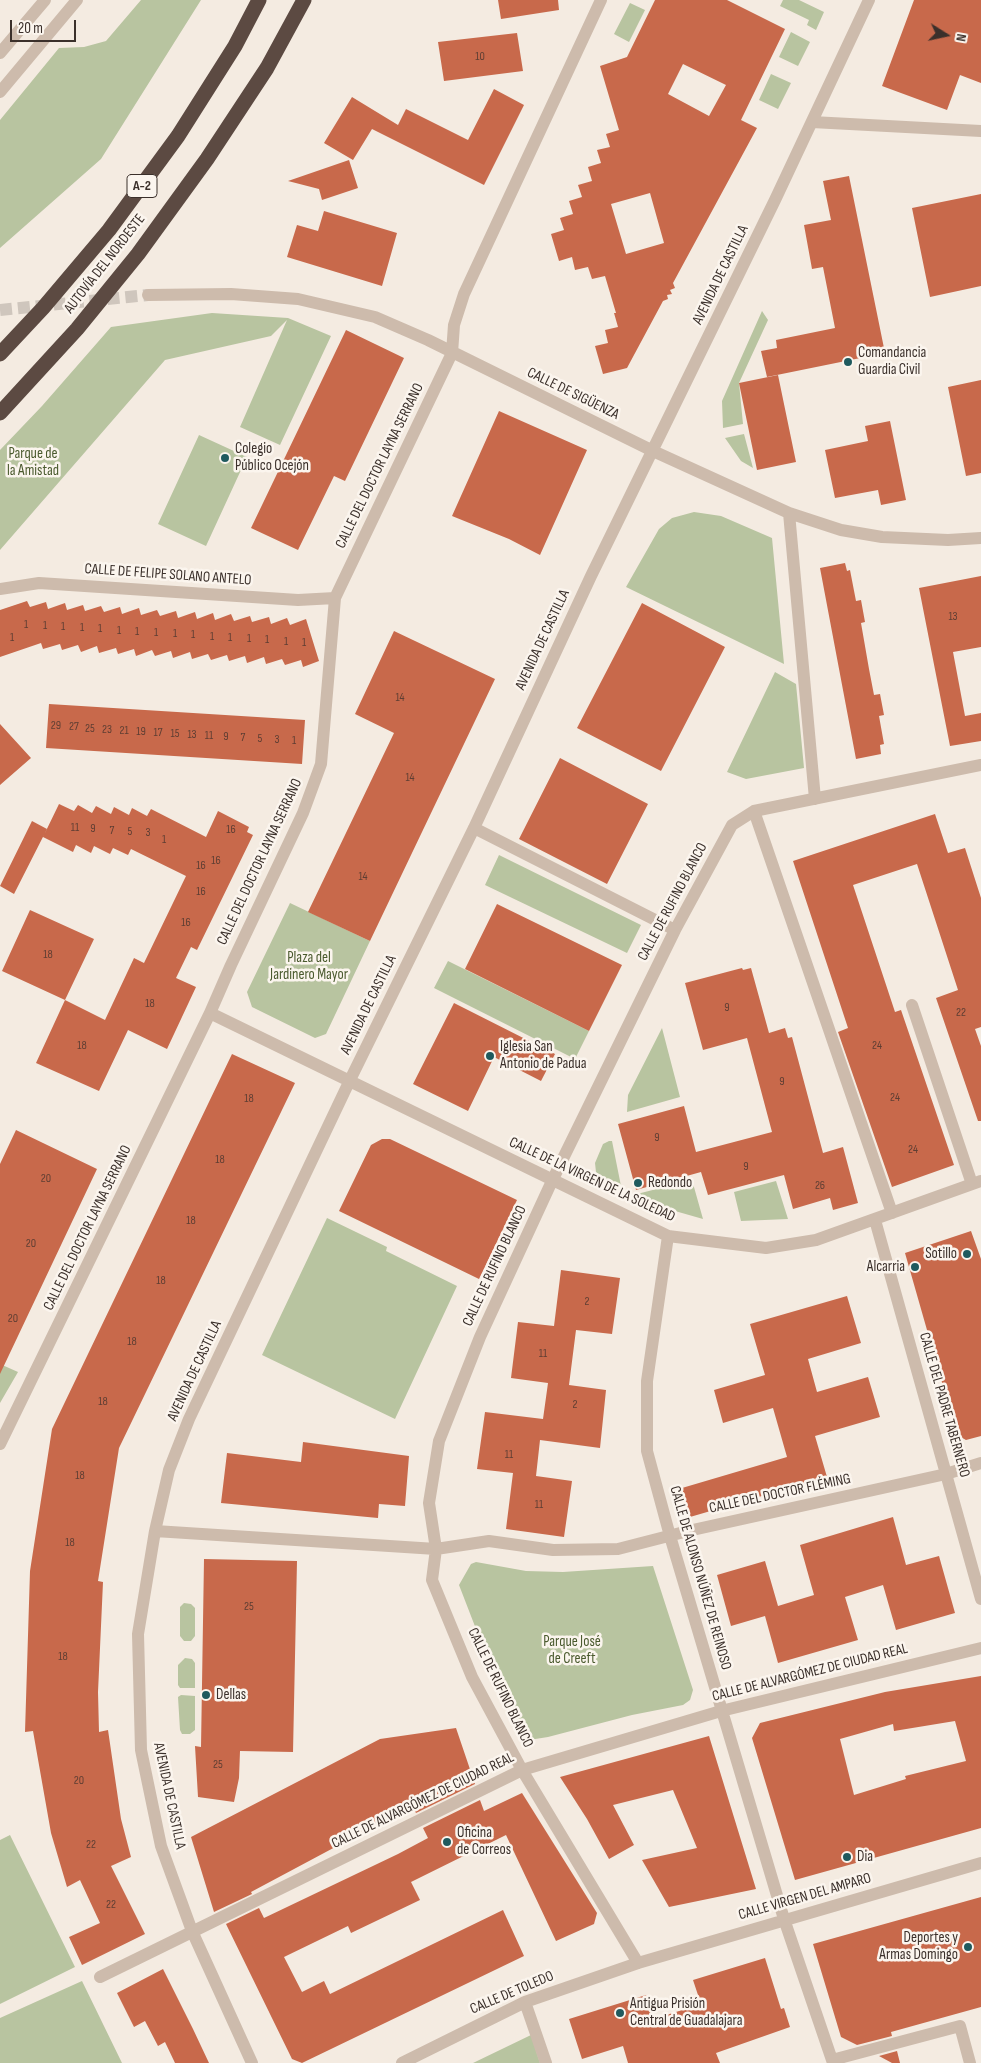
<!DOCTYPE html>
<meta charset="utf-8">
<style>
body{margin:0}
#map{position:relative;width:981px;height:2063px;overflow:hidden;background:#f4ebe1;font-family:"Sofia Sans Condensed",sans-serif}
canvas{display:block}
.north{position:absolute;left:921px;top:10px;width:50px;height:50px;-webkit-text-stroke:4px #fbf5ee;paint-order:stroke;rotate:100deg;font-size:14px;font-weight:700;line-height:20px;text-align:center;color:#3b302b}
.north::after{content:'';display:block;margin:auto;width:18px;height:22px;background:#3b302b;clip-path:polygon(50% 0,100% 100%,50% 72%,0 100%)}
.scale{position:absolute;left:10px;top:20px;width:66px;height:22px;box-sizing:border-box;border:2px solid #3b302b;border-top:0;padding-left:6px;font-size:15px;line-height:18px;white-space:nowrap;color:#3b302b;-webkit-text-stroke:4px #fbf5ee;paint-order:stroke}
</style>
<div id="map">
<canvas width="981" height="2063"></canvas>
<div class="north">N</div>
<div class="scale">20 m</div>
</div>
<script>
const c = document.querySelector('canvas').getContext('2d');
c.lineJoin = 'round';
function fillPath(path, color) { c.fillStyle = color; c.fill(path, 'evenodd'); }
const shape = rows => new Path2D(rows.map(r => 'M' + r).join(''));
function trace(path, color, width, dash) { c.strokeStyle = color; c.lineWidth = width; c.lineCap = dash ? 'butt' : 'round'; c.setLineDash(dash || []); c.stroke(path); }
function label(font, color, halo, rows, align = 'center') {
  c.font = font + ' "Sofia Sans Condensed",sans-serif'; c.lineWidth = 5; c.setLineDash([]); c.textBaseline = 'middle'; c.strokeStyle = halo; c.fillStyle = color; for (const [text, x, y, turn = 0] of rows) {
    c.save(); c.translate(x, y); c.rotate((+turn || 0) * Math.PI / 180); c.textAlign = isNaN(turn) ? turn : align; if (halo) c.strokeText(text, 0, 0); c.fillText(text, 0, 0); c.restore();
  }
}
const green = shape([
 [141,0,201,0,101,159,0,248,0,120,59,48,84,47,106,41],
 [783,0,799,0,824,12,816,30,807,25,809,20,780,6],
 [630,3,645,10,629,42,614,34],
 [791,32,810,42,798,66,779,57],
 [771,74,791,83,778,109,759,100],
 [762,311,768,320,739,383,743,424,723,428,722,401],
 [212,313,288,318,331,336,280,445,240,427,287,320,271,336,165,360,0,550,0,450,42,406,111,327],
 [744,434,753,468,741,461,725,438],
 [199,435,247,457,206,546,158,524],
 [694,512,721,516,772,538,784,664,626,587,659,529,672,518],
 [775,672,796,684,804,768,746,779,727,772],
 [499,855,641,925,627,953,485,885],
 [290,903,370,941,326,1034,315,1038,252,1007,247,992],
 [448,961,589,1031,575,1059,434,988],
 [662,1028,680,1097,627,1112,628,1095],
 [609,1141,612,1141,621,1186,598,1175,596,1172,595,1163,603,1144],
 [692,1180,703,1219,675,1211,637,1194],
 [776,1181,788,1219,741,1221,734,1192],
 [327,1218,387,1247,386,1251,457,1286,395,1419,262,1355],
 [0,1364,18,1372,0,1403],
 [476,1562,526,1571,563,1572,653,1566,693,1690,690,1700,683,1705,632,1715,548,1737,529,1740,525,1737,505,1704,459,1585,471,1564],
 [184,1603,191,1604,195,1608,195,1636,191,1641,184,1641,180,1636,180,1607],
 [185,1658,192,1659,195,1663,195,1688,180,1688,178,1685,178,1665],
 [181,1695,195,1696,195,1730,190,1734,182,1734,180,1730,178,1697],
 [10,1835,75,1967,0,2004,0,1840],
 [82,1981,122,2063,0,2063,0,2018],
 [531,2035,540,2063,473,2063]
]);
const building = shape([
 [498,0,558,0,559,10,501,19],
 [655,0,727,0,785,29,741,120,757,128,673,283,675,288,670,290,672,294,667,295,668,299,663,301,627,368,603,374,595,346,608,343,605,330,618,327,614,313,616,313,605,276,592,279,588,267,575,270,572,257,559,261,551,234,564,230,560,218,573,214,569,201,582,197,578,185,592,181,588,167,601,163,597,150,610,147,606,134,619,130,600,66,627,57],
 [683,64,726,85,709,116,668,94],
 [650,193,664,243,626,254,611,204],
 [914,0,981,0,981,83,960,75,947,110,882,86],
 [517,33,523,71,444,81,438,42],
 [494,89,524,105,484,185,372,129,353,160,324,143,352,97,398,125,406,109,468,140],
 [349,160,358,188,322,200,319,189,288,181],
 [849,176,885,353,767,377,761,351,777,348,776,340,835,328,823,267,812,269,804,225,831,220,823,181],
 [981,194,981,286,930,297,912,208],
 [324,211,397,233,382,286,287,257,297,225,318,231],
 [346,330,404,358,345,481,334,476,298,550,251,528],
 [778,375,796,462,757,470,739,383],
 [981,380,981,473,966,476,948,387],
 [499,411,587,450,540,555,509,539,452,516],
 [890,421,906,500,881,505,878,490,835,498,825,450,868,441,865,426],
 [845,563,847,571,850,570,856,601,861,600,865,622,861,623,869,669,874,695,880,694,884,715,879,716,884,744,880,745,881,754,856,759,820,568],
 [981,576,981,647,953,652,965,716,981,713,981,741,950,746,919,588],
 [27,601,30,607,46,602,48,609,65,603,67,610,83,605,85,611,101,606,104,612,120,607,122,614,139,608,141,615,157,610,160,616,176,611,178,618,195,612,197,619,213,613,215,620,231,614,234,621,250,616,252,622,269,617,271,624,287,618,290,625,306,619,319,661,303,667,301,660,285,665,282,659,266,664,264,657,247,663,245,656,229,661,227,655,211,660,208,654,192,659,190,652,173,658,171,651,155,656,152,650,136,656,134,649,118,654,116,648,99,653,97,646,81,652,78,645,62,650,60,644,43,649,41,643,0,657,0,610],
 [642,603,725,647,661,771,577,728],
 [394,631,495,679,370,941,308,912,394,733,355,714],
 [49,704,305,720,302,764,46,748],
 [0,724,31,758,0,785],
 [560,758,648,804,607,884,519,839],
 [59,804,74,811,78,805,92,813,96,806,111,814,114,807,129,815,132,808,147,816,151,809,206,837,218,811,249,827,247,832,253,835,197,950,191,947,176,978,196,987,167,1049,128,1030,99,1091,36,1063,65,1000,2,971,30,910,94,939,65,1000,105,1020,134,958,144,963,186,876,131,849,128,855,113,848,110,854,94,846,91,853,76,845,73,852,43,837],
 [935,814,948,853,965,848,981,898,981,1027,975,1029,981,1046,981,1121,978,1121,936,998,958,990,917,864,853,885,895,1012,901,1010,954,1165,892,1187,838,1032,848,1028,793,861],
 [32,821,47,829,14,894,0,886],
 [497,904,622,965,589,1031,465,969],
 [742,968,743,970,751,968,769,1033,785,1028,788,1038,792,1037,823,1153,843,1147,858,1203,833,1210,830,1198,793,1209,784,1175,708,1195,701,1172,636,1190,618,1124,684,1106,696,1152,772,1132,747,1038,703,1050,685,983],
 [454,1003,555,1054,541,1081,494,1057,468,1111,413,1084],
 [232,1054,295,1083,119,1448,98,1581,103,1582,98,1692,99,1732,108,1730,121,1819,131,1857,111,1866,145,1934,82,1965,69,1937,100,1923,80,1880,67,1887,51,1833,33,1731,25,1732,30,1571,52,1429],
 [16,1130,97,1169,0,1374,0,1164],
 [382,1139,390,1139,517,1200,479,1279,339,1211,371,1145],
 [971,1231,981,1259,981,1436,966,1440,957,1435,905,1253],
 [561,1270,620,1278,612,1334,576,1330,569,1385,606,1390,600,1448,540,1440,536,1476,572,1481,564,1537,506,1529,513,1473,477,1469,485,1412,543,1419,548,1383,511,1378,518,1322,554,1326],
 [847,1296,861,1343,808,1359,817,1392,868,1377,880,1417,815,1436,827,1477,690,1517,682,1488,787,1457,773,1408,723,1423,714,1390,765,1375,750,1324],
 [303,1442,409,1456,405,1506,379,1504,378,1518,221,1503,227,1453,301,1462],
 [893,1517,906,1565,939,1556,955,1613,896,1630,883,1585,845,1597,858,1640,778,1663,765,1616,731,1626,717,1575,765,1561,778,1606,814,1595,800,1545],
 [204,1559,297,1561,293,1752,240,1751,239,1778,234,1802,198,1797,195,1746,201,1747],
 [981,1676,981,1828,795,1880,752,1738,760,1723,885,1692],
 [955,1721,966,1761,905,1776,906,1779,854,1795,840,1739,893,1724,894,1731],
 [456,1728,475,1784,416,1813,412,1806,251,1892,252,1894,214,1912,191,1837,380,1739],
 [709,1736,756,1889,669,1907,642,1860,697,1848,673,1790,613,1805,634,1845,609,1859,587,1819,560,1777],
 [522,1793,597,1913,594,1924,556,1941,506,1835,411,1882,420,1900,351,1933,348,1926,284,1957,302,1992,324,1981,330,1994,503,1910,524,1956,302,2063,292,2059,226,1924,259,1908,264,1918,398,1854,428,1838,423,1828,480,1800,484,1811],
 [981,1897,981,2007,891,2032,892,2036,857,2045,841,2037,813,1944],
 [765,1958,781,2009,784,2008,790,2027,716,2053,720,2063,628,2063,623,2046,582,2059,569,2019,646,1995,654,2019,701,2004,693,1980],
 [163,1969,193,2029,209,2063,175,2063,165,2042,158,2046,145,2021,134,2027,117,1993],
 [897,2051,900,2063,892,2063,879,2056]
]);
const minorTunnel = shape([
 [0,310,148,295]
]);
const minor = shape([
 [0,53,45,0],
 [0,92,77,0],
 [812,122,981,131],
 [148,295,231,294,298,299,375,317,428,340,653,451,789,513,841,530,882,537,948,540,981,538],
 [789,513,815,799],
 [0,589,39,583,298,600,335,598],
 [754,811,892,1213],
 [474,828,675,930],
 [912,1005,972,1184],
 [210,1013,668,1236,766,1248,816,1240,981,1181],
 [875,1220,981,1599],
 [668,1236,647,1381,647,1451,670,1536,784,1919,833,2063],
 [0,1444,210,1013,231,965,303,813,321,764,335,598,452,353,454,325,464,294,601,0],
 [155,1531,436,1549,489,1541,553,1550,618,1549,688,1531,946,1474,981,1463],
 [638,1963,522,1770,472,1677,432,1580,436,1549,429,1503,439,1441,480,1337,552,1181,675,930,732,825,754,811,981,765],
 [100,1977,522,1770,721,1711,981,1648],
 [525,2002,546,2063],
 [832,2060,960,2026,970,2063],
 [252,2063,192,1931,161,1846,141,1750,138,1634,155,1531,169,1470,189,1419,350,1080,474,828,591,576,775,200,869,0],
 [402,2063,525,2002,638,1963,981,1863]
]);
const highway = shape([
 [0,354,43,308,109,230,178,136,235,46,259,0],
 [0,413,77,329,138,254,207,159,267,68,304,0]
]);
const markers = [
 [848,362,5,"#1f5a5e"],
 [225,458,5,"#1f5a5e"],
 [490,1056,5,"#1f5a5e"],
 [638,1183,5,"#1f5a5e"],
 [967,1254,5,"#1f5a5e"],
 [915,1267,5,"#1f5a5e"],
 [206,1695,5,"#1f5a5e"],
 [447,1842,5,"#1f5a5e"],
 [847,1857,5,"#1f5a5e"],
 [968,1947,5,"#1f5a5e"],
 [620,2013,5,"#1f5a5e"]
];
const numberNames = [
 ["10",480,57],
 ["13",953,617],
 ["1",26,625],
 ["1",45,626],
 ["1",63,627],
 ["1",82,628],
 ["1",100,629],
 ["1",119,631],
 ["1",137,632],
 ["1",156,633],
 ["1",175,634],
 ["1",193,635],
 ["1",212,637],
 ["1",12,638],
 ["1",230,638],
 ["1",249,639],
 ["1",267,640],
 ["1",286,642],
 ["1",304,643],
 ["14",400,698],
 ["29",56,726],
 ["27",74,727],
 ["25",90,729],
 ["23",107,730],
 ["21",124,731],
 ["19",141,732],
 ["17",158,733],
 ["15",175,734],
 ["13",192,735],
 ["11",209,736],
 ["9",226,737],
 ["7",243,738],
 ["5",260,739],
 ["3",277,740],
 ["1",294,741],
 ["14",410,778],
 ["11",75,828],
 ["9",93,829],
 ["16",231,830],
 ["7",112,831],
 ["5",130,832],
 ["3",148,833],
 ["1",164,840],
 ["16",216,861],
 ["16",201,866],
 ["14",363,877],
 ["16",201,892],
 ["16",186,923],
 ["18",48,955],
 ["18",150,1004],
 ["9",727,1008],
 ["22",961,1013],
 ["18",82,1046],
 ["24",877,1046],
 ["9",782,1082],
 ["24",895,1098],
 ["18",249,1099],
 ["9",657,1138],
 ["24",913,1150],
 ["18",220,1160],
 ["9",746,1167],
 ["20",46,1179],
 ["26",820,1186],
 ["18",191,1221],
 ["20",31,1244],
 ["18",161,1281],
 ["2",587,1302],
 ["20",13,1319],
 ["18",132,1342],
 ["11",543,1354],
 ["18",103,1402],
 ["2",575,1405],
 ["11",509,1455],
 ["18",80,1476],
 ["11",539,1505],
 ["18",70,1543],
 ["25",249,1607],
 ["18",63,1657],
 ["25",218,1765],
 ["20",79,1781],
 ["22",91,1845],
 ["22",111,1905]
];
const shields = [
 [142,186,30]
];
const shieldNames = [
 ["A-2",142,186]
];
const streetNames = [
 ["AUTOVÍA DEL NORDESTE",105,264,-52],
 ["AVENIDA DE CASTILLA",721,275,-64],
 ["CALLE DE SIGÜENZA",573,394,26],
 ["CALLE DEL DOCTOR LAYNA SERRANO",380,466,-64],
 ["CALLE DE FELIPE SOLANO ANTELO",168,575,4],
 ["AVENIDA DE CASTILLA",543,640,-65],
 ["CALLE DEL DOCTOR LAYNA SERRANO",260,862,-65],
 ["CALLE DE RUFINO BLANCO",673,902,-62],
 ["AVENIDA DE CASTILLA",369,1005,-64],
 ["CALLE DE LA VIRGEN DE LA SOLEDAD",592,1180,25],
 ["CALLE DEL DOCTOR LAYNA SERRANO",88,1228,-64],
 ["CALLE DE RUFINO BLANCO",495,1266,-65],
 ["AVENIDA DE CASTILLA",195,1371,-65],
 ["CALLE DEL PADRE TABERNERO",944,1405,74],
 ["CALLE DEL DOCTOR FLÉMING",780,1494,-12],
 ["CALLE DE ALONSO NÚÑEZ DE REINOSO",700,1578,74],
 ["CALLE DE ALVARGÓMEZ DE CIUDAD REAL",810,1673,-14],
 ["CALLE DE RUFINO BLANCO",500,1688,64],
 ["AVENIDA DE CASTILLA",169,1796,78],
 ["CALLE DE ALVARGÓMEZ DE CIUDAD REAL",423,1801,-26],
 ["CALLE VIRGEN DEL AMPARO",805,1897,-16],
 ["CALLE DE TOLEDO",512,1993,-23]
];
const poiNames = [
 ["Comandancia",858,353],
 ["Guardia Civil",858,370],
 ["Colegio",235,449],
 ["Público Ocejón",235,466],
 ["Iglesia San",500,1047],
 ["Antonio de Padua",500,1064],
 ["Redondo",648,1183],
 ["Sotillo",957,1254,"right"],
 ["Alcarria",905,1267,"right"],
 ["Dellas",216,1695],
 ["Oficina",457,1833],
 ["de Correos",457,1850],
 ["Dia",857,1857],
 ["Deportes y",958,1938,"right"],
 ["Armas Domingo",958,1955,"right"],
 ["Antigua Prisión",630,2004],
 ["Central de Guadalajara",630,2021]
];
const parkNames = [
 ["Parque de",33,454],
 ["la Amistad",33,471],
 ["Plaza del",309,958],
 ["Jardinero Mayor",309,975],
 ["Parque José",572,1642],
 ["de Creeft",572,1659]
];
fillPath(green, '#b8c4a0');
fillPath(building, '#c8694b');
trace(minorTunnel, '#cfc6bd', 12, [12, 6]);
trace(minor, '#cdbbac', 12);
trace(highway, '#5c4a42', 15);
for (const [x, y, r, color] of markers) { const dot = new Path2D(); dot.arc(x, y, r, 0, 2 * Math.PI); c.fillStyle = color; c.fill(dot); trace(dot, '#fbf5ee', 2); }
label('12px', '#5e3e33', null, numberNames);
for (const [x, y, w] of shields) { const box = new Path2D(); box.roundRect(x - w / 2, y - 11.5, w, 23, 4); c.fillStyle = '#fbf5ee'; c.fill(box); trace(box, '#3b302b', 1); }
label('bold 14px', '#3b302b', null, shieldNames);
label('15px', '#3b302b', '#fbf5ee', streetNames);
label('15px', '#3b302b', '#fbf5ee', poiNames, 'left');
label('15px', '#4a5a2e', '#fbf5ee', parkNames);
</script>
